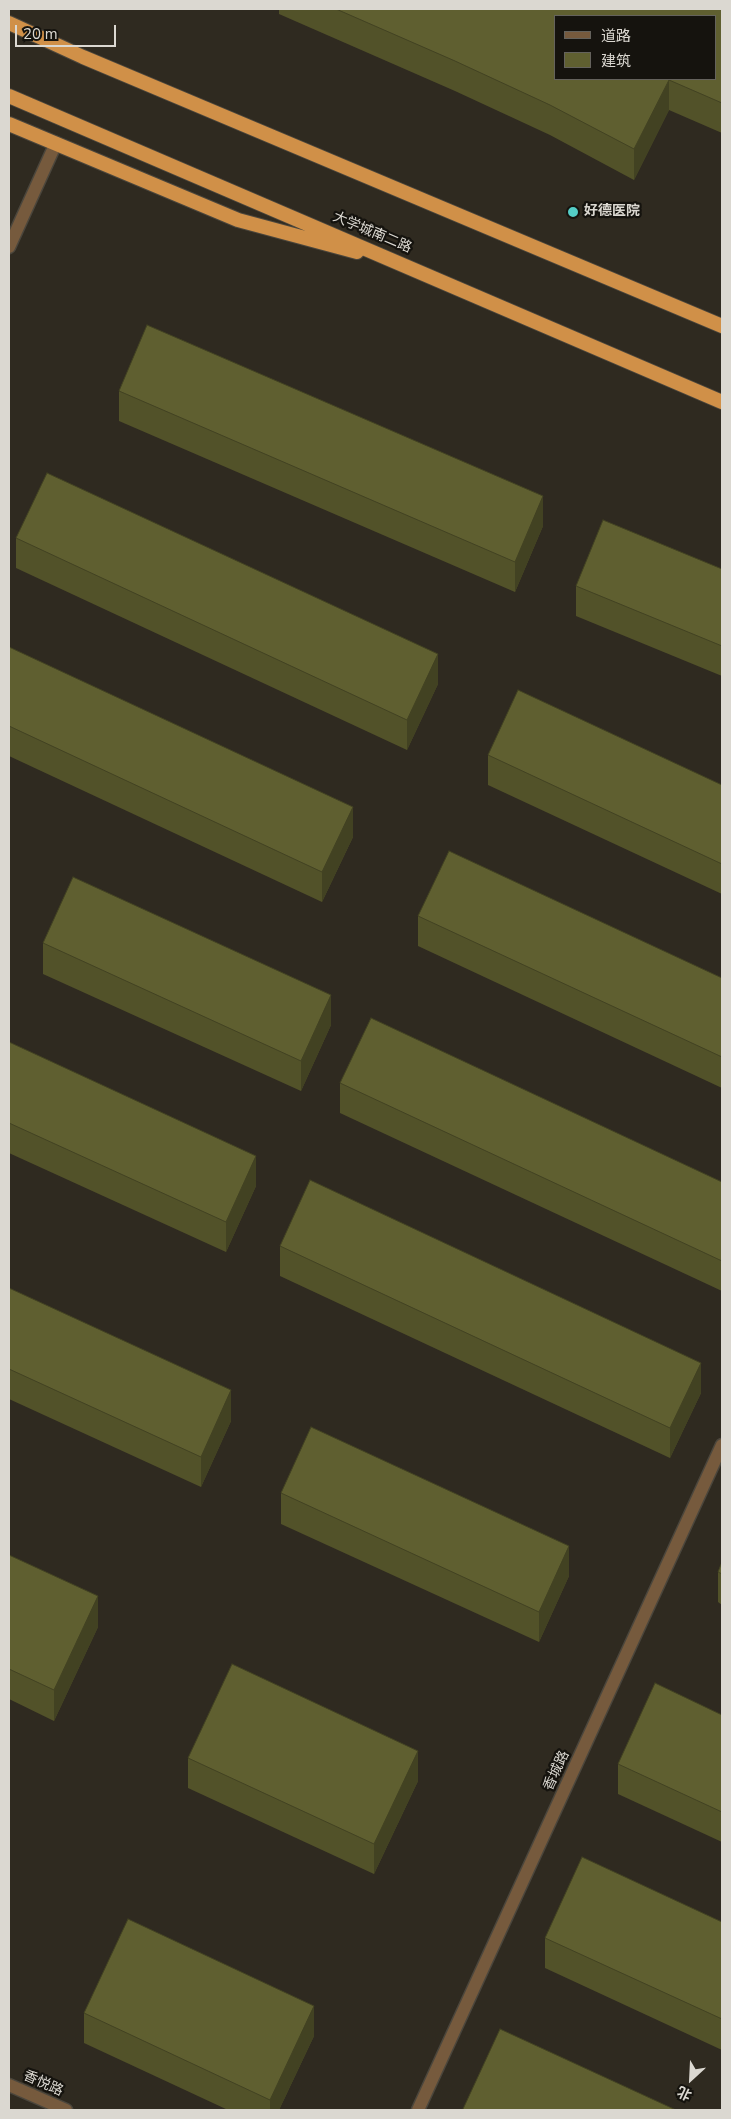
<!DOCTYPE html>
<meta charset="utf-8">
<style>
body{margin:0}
#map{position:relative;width:731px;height:2119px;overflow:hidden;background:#2f2a20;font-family:"Nunito Sans","Noto Sans SC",sans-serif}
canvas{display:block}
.frame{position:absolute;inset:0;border:10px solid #dbd8d1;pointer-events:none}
.legend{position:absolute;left:554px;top:15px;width:162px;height:65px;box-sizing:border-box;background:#15130e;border:1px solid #64625c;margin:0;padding:6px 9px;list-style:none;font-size:15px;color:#dbd8d1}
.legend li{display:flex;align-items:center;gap:10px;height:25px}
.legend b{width:25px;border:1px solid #64625c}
.north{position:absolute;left:666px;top:2054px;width:50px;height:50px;-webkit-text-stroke:4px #15130e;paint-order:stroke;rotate:205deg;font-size:14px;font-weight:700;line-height:20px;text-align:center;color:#dbd8d1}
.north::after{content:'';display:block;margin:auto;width:18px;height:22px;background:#dbd8d1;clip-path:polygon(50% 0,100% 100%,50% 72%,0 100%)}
.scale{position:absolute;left:15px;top:25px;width:101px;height:22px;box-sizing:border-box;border:2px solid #dbd8d1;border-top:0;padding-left:6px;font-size:15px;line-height:18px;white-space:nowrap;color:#dbd8d1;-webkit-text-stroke:4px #15130e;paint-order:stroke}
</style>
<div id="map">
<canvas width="731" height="2119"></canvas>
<div class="frame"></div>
<ul class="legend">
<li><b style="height:6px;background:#765a3d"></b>道路</li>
<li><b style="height:14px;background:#5f5f30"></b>建筑</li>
</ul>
<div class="north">北</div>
<div class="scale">20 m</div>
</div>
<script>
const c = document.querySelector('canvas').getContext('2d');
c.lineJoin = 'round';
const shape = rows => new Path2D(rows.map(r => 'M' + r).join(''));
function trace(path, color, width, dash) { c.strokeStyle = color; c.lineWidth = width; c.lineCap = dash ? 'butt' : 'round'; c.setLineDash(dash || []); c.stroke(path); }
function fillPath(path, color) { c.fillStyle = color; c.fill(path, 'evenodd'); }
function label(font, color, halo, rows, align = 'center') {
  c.font = font + ' "Nunito Sans","Noto Sans SC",sans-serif'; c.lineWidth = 4.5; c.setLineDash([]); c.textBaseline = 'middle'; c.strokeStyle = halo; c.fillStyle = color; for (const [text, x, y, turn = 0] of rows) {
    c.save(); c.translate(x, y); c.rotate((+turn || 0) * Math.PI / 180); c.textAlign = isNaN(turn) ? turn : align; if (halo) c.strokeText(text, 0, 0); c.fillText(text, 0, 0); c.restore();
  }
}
const minor = shape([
 [9,2085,66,2110],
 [418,2110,722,1445]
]);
const tertiary = shape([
 [9,247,56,143]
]);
const trunk = shape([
 [9,23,83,57,722,326],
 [9,96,722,402],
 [9,124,238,220,357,252]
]);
const wall = shape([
 [279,9,722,9,722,133,669,110,634,180,550,135,455,91,279,14],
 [119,391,543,526,515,592,119,421],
 [16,538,438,684,407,750,16,568],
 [722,569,722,676,576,616,576,586],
 [9,647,353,837,322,902,9,756],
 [488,755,722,785,722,894,488,785],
 [418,916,722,978,722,1088,418,946],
 [43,943,331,1025,301,1091,43,974],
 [9,1042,256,1186,226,1252,9,1153],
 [340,1083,722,1182,722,1291,340,1113],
 [280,1246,701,1393,670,1458,280,1276],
 [9,1288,231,1421,201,1487,9,1399],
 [281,1493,569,1576,539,1642,281,1524],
 [9,1555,98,1627,54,1721,9,1699],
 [722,1562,722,1605,718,1602,718,1572],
 [722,1715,722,1842,618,1794,618,1764],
 [188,1758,418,1781,374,1874,188,1788],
 [722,1922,722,2050,545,1968,545,1938],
 [84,2013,314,2036,279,2110,228,2110,84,2043]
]);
const shadedWall = shape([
 [669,80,669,110,634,180,634,149],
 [543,496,543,526,515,592,515,562],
 [438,654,438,684,407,750,407,720],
 [353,807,353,837,322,902,322,872],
 [331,995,331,1025,301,1091,301,1061],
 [256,1156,256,1186,226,1252,226,1222],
 [701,1363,701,1393,670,1458,670,1428],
 [231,1390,231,1421,201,1487,201,1457],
 [569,1546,569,1576,539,1642,539,1612],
 [98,1596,98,1627,54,1721,54,1690],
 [418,1751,418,1781,374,1874,374,1844],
 [314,2006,314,2036,279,2110,270,2110,270,2100]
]);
const building = shape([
 [336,9,722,9,722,103,669,80,634,149,550,105,455,61,336,9],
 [555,16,715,16,715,79,555,79,555,16],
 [147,325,543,496,515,562,119,391,147,325],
 [47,473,438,654,407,720,16,538,47,473],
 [603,520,722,569,722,646,576,586,603,520],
 [9,647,353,807,322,872,9,726,9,647],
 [518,690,722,785,722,864,488,755,518,690],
 [449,851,722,978,722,1057,418,916,449,851],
 [73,877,331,995,301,1061,43,943,73,877],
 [371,1018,722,1182,722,1261,340,1083,371,1018],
 [9,1042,256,1156,226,1222,9,1123,9,1042],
 [310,1180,701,1363,670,1428,280,1246,310,1180],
 [9,1288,231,1390,201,1457,9,1369,9,1288],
 [311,1427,569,1546,539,1612,281,1493,311,1427],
 [9,1555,98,1596,54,1690,9,1669,9,1555],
 [722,1562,722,1574,718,1572,722,1562],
 [232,1664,418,1751,374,1844,188,1758,232,1664],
 [655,1683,722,1715,722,1812,618,1764,655,1683],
 [582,1857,722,1922,722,2019,545,1938,582,1857],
 [128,1919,314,2006,270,2100,84,2013,128,1919],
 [500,2029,676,2110,466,2110,463,2109,500,2029]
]);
const markers = [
 [573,212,6,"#54cdc6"]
];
const poiNames = [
 ["好德医院",584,212]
];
const streetNames = [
 ["大学城南二路",372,233,23],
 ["香城路",557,1771,-65],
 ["香悦路",43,2084,24]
];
trace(minor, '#4b463c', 15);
trace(tertiary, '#4b463c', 15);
trace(trunk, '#4b463c', 16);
trace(minor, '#765a3d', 12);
trace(tertiary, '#765a3d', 12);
trace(trunk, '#d09048', 14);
fillPath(wall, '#525229');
fillPath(shadedWall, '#424222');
fillPath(building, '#5f5f30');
trace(building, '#424222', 1);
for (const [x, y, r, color] of markers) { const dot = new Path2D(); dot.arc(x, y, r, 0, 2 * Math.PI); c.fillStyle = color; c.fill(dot); trace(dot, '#15130e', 2); }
label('bold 14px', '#dbd8d1', '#15130e', poiNames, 'left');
label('14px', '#dbd8d1', '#15130e', streetNames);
</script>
